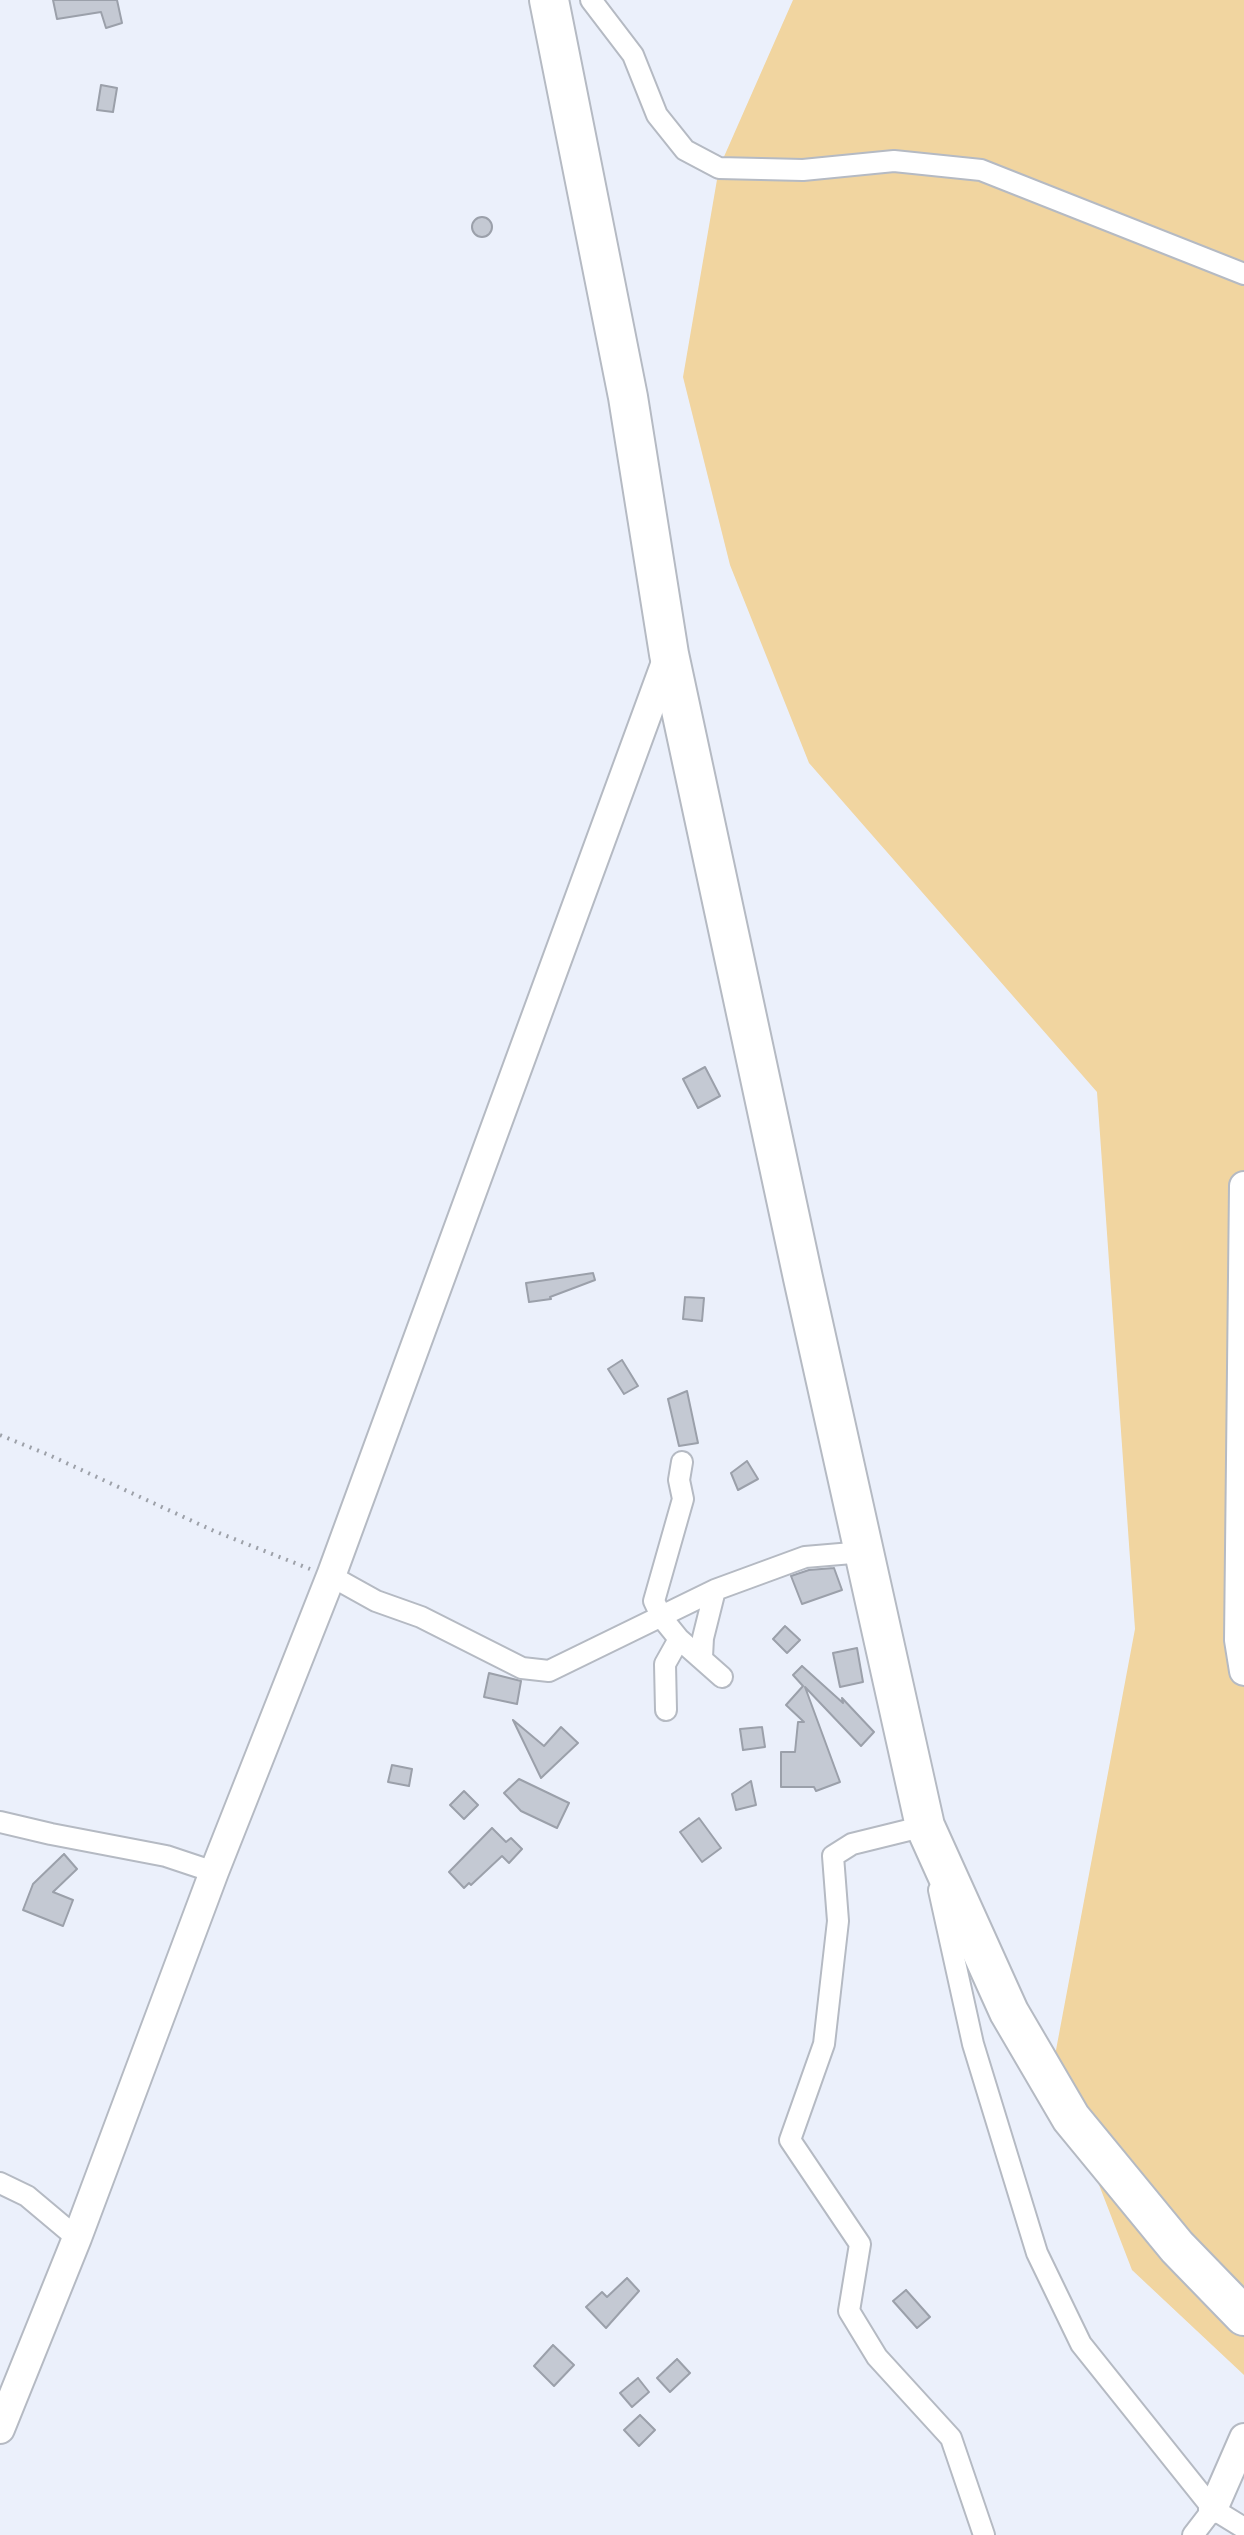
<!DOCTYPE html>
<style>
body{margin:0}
canvas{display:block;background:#ebf0fb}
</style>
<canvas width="1244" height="2535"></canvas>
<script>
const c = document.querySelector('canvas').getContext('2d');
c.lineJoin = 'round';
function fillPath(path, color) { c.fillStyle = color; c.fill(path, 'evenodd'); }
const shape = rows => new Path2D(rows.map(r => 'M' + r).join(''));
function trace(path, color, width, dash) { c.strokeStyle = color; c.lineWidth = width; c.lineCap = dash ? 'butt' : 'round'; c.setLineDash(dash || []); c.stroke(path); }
const green = shape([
 [793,0,1244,0,1244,2375,1132,2270,1053,2066,1135,1629,1097,1092,809,763,730,565,683,377,719,168]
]);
const building = shape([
 [53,0,117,0,122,23,106,28,101,12,57,19,53,0],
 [101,85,117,88,113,112,97,110,101,85],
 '472 227a10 10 0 1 1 20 0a10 10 0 1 1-20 0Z',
 [705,1067,720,1096,698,1108,683,1079,705,1067],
 [593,1273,595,1280,550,1297,551,1299,529,1302,526,1283,593,1273],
 [685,1297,704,1298,702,1321,683,1319,685,1297],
 [622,1360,638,1386,624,1394,608,1369,622,1360],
 [687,1391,698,1443,679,1446,668,1399,687,1391],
 [747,1461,758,1479,738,1490,731,1473,747,1461],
 [834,1568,842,1590,802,1604,791,1576,809,1570,834,1568],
 [785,1626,800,1640,787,1653,773,1639,785,1626],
 [857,1648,863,1682,840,1687,833,1653,857,1648],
 [802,1666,843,1703,842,1698,874,1732,861,1746,805,1687,840,1782,816,1791,814,1787,781,1787,781,1752,795,1752,798,1722,804,1722,786,1705,803,1686,793,1675,802,1666],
 [489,1673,521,1681,517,1704,484,1697,489,1673],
 [513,1720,544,1746,561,1727,578,1743,541,1778,513,1720],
 [762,1727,765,1747,743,1750,740,1729,762,1727],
 [392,1765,412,1769,409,1786,388,1782,392,1765],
 [519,1779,569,1803,557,1828,521,1811,504,1793,519,1779],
 [751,1781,756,1805,736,1810,732,1794,751,1781],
 [464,1791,478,1805,464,1819,450,1805,464,1791],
 [699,1818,721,1848,702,1862,680,1832,699,1818],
 [492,1828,506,1842,511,1838,522,1849,509,1863,502,1856,471,1885,469,1883,464,1888,449,1872,492,1828],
 [64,1854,77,1869,53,1892,73,1900,63,1926,23,1910,33,1884,64,1854],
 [627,2278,639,2291,606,2328,586,2307,602,2292,607,2297,627,2278],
 [906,2290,930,2317,917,2328,893,2301,906,2290],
 [553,2345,574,2365,554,2386,534,2366,553,2345],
 [677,2359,690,2373,670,2392,657,2378,677,2359],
 [638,2378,649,2392,632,2407,620,2393,638,2378],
 [640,2415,655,2430,639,2446,624,2430,640,2415]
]);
const path = shape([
 [0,1435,49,1455,214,1531,310,1569]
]);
const street = shape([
 [591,0,633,55,657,115,685,150,719,168,803,170,894,161,981,170,1244,274],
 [682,1462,679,1480,683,1499,654,1601,662,1618,679,1639,722,1677],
 [331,1576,376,1601,421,1617,522,1668,549,1671,715,1590,805,1557,864,1552],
 [702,1657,703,1638,715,1590],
 [666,1710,665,1664,679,1639],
 [0,1822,51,1834,166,1856,214,1872],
 [926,1831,925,1826,852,1844,833,1856,838,1921,824,2044,790,2140,860,2244,849,2311,877,2357,951,2438,984,2535],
 [939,1890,973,2044,1037,2253,1081,2344,1213,2509,1244,2528],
 [0,2183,27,2196,77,2238],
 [1193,2535,1213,2509]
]);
const secondary = shape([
 [1244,1186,1239,1640,1244,1671],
 [0,2429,77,2238,214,1872,331,1576,669,654],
 [1213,2509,1244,2438]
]);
const highway = shape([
 [549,0,628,397,669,654,803,1278,925,1826,1009,2012,1071,2118,1177,2247,1244,2316]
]);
fillPath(green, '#f1d5a0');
fillPath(building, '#c4c9d3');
trace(building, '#9ba0aa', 2);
trace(street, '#b5bac3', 24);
trace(secondary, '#b5bac3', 32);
trace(highway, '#b5bac3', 42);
trace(path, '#9da1a9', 4, [2, 6]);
trace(street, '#fff', 20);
trace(secondary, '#fff', 28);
trace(highway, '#fff', 38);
</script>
